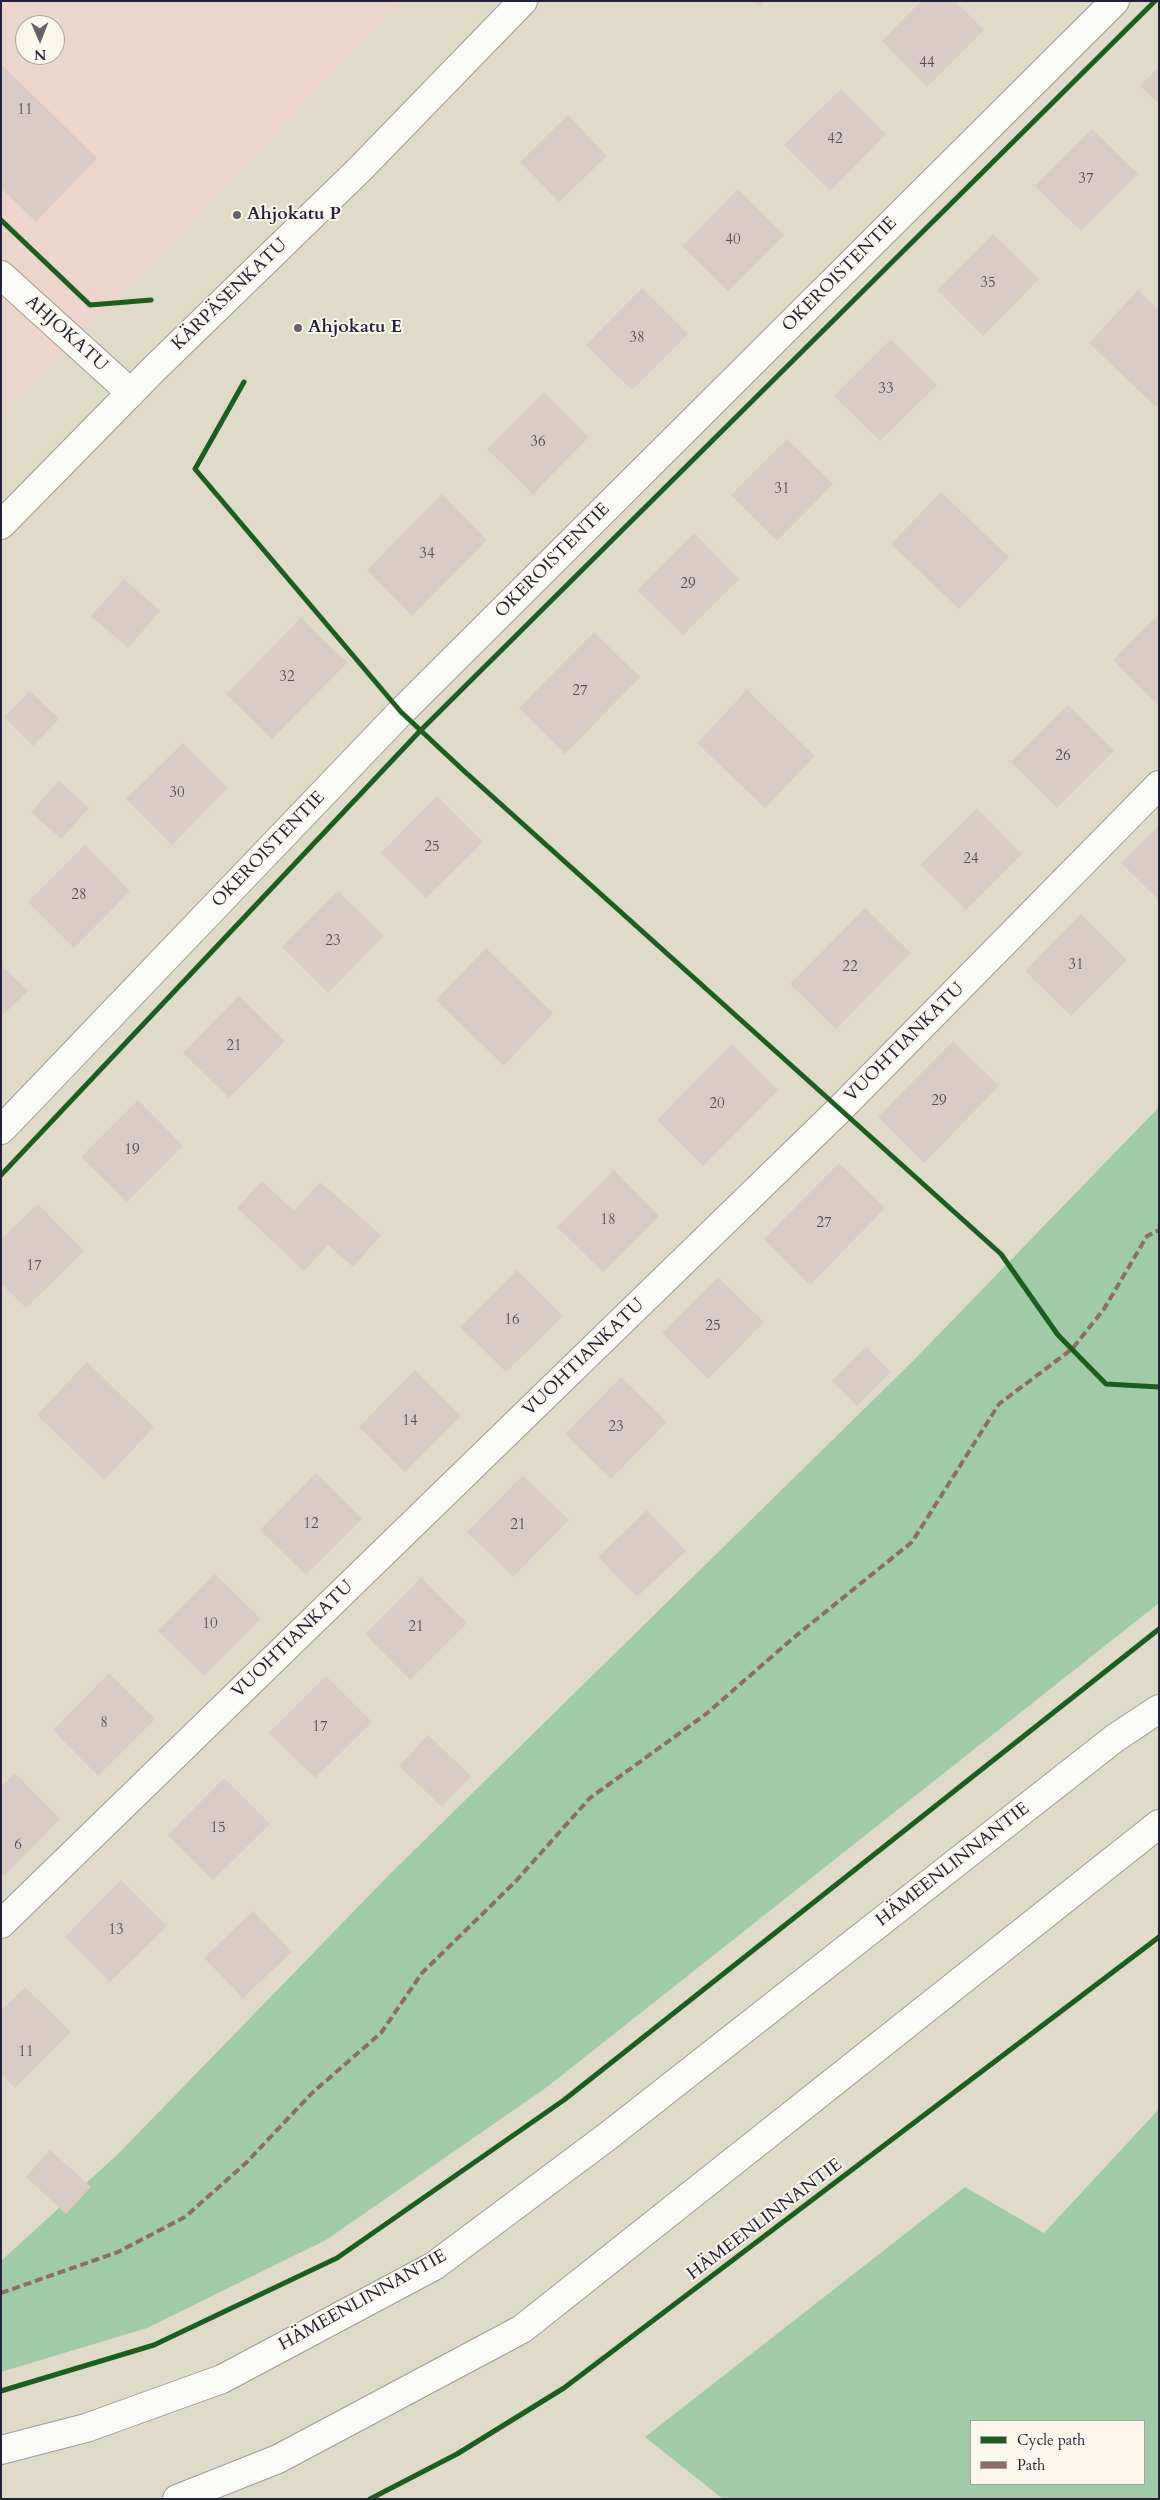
<!DOCTYPE html>
<meta charset="utf-8">
<style>
body{margin:0}
#map{position:relative;width:1160px;height:2500px;overflow:hidden;background:#dfdbc8;font-family:Cardo,serif}
canvas{display:block}
.frame{position:absolute;inset:0;border:2px solid #22223b;pointer-events:none}
.legend{position:absolute;left:970px;top:2420px;width:175px;height:65px;box-sizing:border-box;background:#fbf7ec;border:1px solid #a4a2a5;margin:0;padding:6px 9px;list-style:none;font-size:15px;color:#22223b}
.legend li{display:flex;align-items:center;gap:10px;height:25px}
.legend b{width:25px;border:1px solid #a4a2a5}
.north{position:absolute;left:15px;top:15px;width:50px;height:50px;box-sizing:border-box;background:#fbf7ec;border:1px solid #a4a2a5;border-radius:50%;rotate:179deg;font-size:14px;font-weight:700;line-height:20px;text-align:center;color:#22223b}
.north::after{content:'';display:block;margin:auto;width:18px;height:22px;background:#64636c;clip-path:polygon(50% 0,100% 100%,50% 72%,0 100%)}
</style>
<div id="map">
<canvas width="1160" height="2500"></canvas>
<div class="frame"></div>
<ul class="legend">
<li><b style="height:6px;background:#1b5e20"></b>Cycle path</li>
<li><b style="height:6px;background:#8d6e63"></b>Path</li>
</ul>
<div class="north">N</div>
</div>
<script>
const c = document.querySelector('canvas').getContext('2d');
c.lineJoin = 'round';
function fillPath(path, color) { c.fillStyle = color; c.fill(path, 'evenodd'); }
const shape = rows => new Path2D(rows.map(r => 'M' + r).join(''));
function trace(path, color, width, dash) { c.strokeStyle = color; c.lineWidth = width; c.lineCap = dash ? 'butt' : 'round'; c.setLineDash(dash || []); c.stroke(path); }
function label(font, color, halo, rows, align = 'center') {
  c.font = font + ' Cardo,serif'; c.lineWidth = 4; c.setLineDash([]); c.textBaseline = 'middle'; c.strokeStyle = halo; c.fillStyle = color; for (const [text, x, y, turn = 0] of rows) {
    c.save(); c.translate(x, y); c.rotate((+turn || 0) * Math.PI / 180); c.textAlign = isNaN(turn) ? turn : align; if (halo) c.strokeText(text, 0, 0); c.fillText(text, 0, 0); c.restore();
  }
}
const built = shape([
 [1,1,401,1,160,255,1,415],
 [25,25,55,25,55,55,25,55]
]);
const forest = shape([
 [1159,1107,1159,1603,547,2087,326,2240,147,2328,1,2372,1,2261,118,2154,389,1875,913,1361],
 [1159,2109,1159,2499,723,2499,645,2437,965,2187,1044,2233],
 [971,2421,1144,2421,1144,2484,971,2484]
]);
const building = shape([
 [754,1,766,1,759,7],
 [921,1,955,1,984,30,927,87,882,41],
 [1,64,97,158,36,222,1,188],
 [1159,67,1159,104,1140,86],
 [841,89,886,134,830,191,784,145],
 [568,115,607,156,559,202,520,162],
 [1092,129,1138,174,1081,231,1035,186],
 [738,189,784,235,728,291,682,246],
 [993,234,1039,279,983,336,937,290],
 [642,288,688,334,632,390,586,345],
 [1138,290,1159,310,1159,405,1156,407,1089,343],
 [891,339,937,385,880,441,834,396],
 [544,392,589,437,533,494,487,449],
 [787,439,833,484,777,541,731,495],
 [941,492,1009,557,959,609,891,544],
 [442,494,487,540,412,616,367,570],
 [694,533,739,579,683,635,637,590],
 [124,579,160,611,128,648,91,616],
 [1159,614,1159,706,1113,660],
 [301,618,347,663,272,739,226,694],
 [594,632,640,677,565,754,519,708],
 [747,690,815,756,765,808,697,743],
 [30,691,59,719,33,746,4,717],
 [1068,705,1114,751,1057,808,1011,762],
 [183,743,228,788,172,845,126,799],
 [59,781,89,808,61,839,31,812],
 [437,796,483,842,426,898,381,853],
 [977,808,1022,854,966,910,920,865],
 [1159,825,1159,900,1121,863],
 [85,845,130,891,74,948,28,902],
 [338,891,384,936,328,993,282,947],
 [865,908,911,953,836,1029,790,984],
 [1081,914,1127,960,1071,1016,1025,971],
 [486,948,553,1013,504,1066,436,1000],
 [1,965,28,991,1,1017],
 [239,996,285,1041,229,1098,183,1053],
 [953,1041,999,1086,924,1163,878,1117],
 [732,1044,778,1090,703,1166,657,1120],
 [138,1100,183,1146,127,1202,81,1157],
 [839,1163,885,1208,810,1285,764,1239],
 [614,1170,659,1216,603,1272,557,1227],
 [262,1181,294,1211,320,1182,381,1235,353,1267,328,1245,304,1271,237,1208],
 [38,1204,84,1251,26,1308,1,1283,1,1239],
 [517,1270,563,1316,506,1372,460,1327],
 [718,1277,764,1322,708,1379,662,1333],
 [866,1347,891,1372,857,1406,832,1381],
 [87,1362,154,1427,104,1480,37,1415],
 [415,1370,461,1416,405,1472,359,1427],
 [621,1377,667,1422,611,1479,565,1434],
 [316,1473,362,1519,306,1575,260,1530],
 [523,1475,569,1520,513,1577,467,1532],
 [647,1510,686,1551,637,1597,598,1557],
 [215,1574,261,1619,204,1676,158,1631],
 [421,1578,467,1623,410,1680,365,1634],
 [109,1673,155,1719,98,1776,53,1730],
 [326,1676,372,1722,315,1778,269,1733],
 [428,1735,471,1776,442,1807,399,1766],
 [15,1773,60,1819,4,1876,1,1873,1,1787],
 [224,1778,270,1824,213,1880,168,1835],
 [121,1880,167,1926,110,1982,65,1937],
 [253,1911,292,1952,243,1998,204,1958],
 [25,1987,71,2032,15,2088,1,2074,1,2011],
 [50,2150,91,2187,66,2214,26,2177]
]);
const minor = shape([
 [1,275,131,393],
 [1,525,154,369,360,169,523,1],
 [1,1130,401,712,1115,1],
 [1,1924,839,1110,1159,785]
]);
const major = shape([
 [1,2450,86,2428,222,2379,434,2266,608,2136,1115,1738,1159,1709],
 [177,2499,278,2459,522,2329,1159,1824]
]);
const quiet = shape([
 [1,2293,118,2252,185,2217,246,2163,312,2093,381,2033,422,1973,515,1882,590,1798,706,1714,792,1639,912,1542,999,1404,1072,1349,1104,1309,1147,1236,1159,1230]
]);
const cycleway = shape([
 [1,220,90,305,151,300],
 [244,382,195,469,401,712,464,771,1001,1254,1058,1335,1106,1384,1159,1387],
 [1,1175,420,731,1155,1],
 [1,2391,154,2345,337,2258,564,2100,1159,1629],
 [370,2499,457,2454,564,2388,1159,1937]
]);
const markers = [
 [237,215,5,"#64636c"],
 [298,328,5,"#64636c"]
];
const numberNames = [
 ["44",927,64],
 ["11",25,111],
 ["42",835,140],
 ["37",1086,180],
 ["40",733,241],
 ["35",988,284],
 ["38",637,339],
 ["33",886,390],
 ["36",538,443],
 ["31",782,490],
 ["34",427,555],
 ["29",688,585],
 ["32",287,678],
 ["27",580,692],
 ["26",1063,757],
 ["30",177,794],
 ["25",432,848],
 ["24",971,860],
 ["28",79,896],
 ["23",333,942],
 ["31",1076,966],
 ["22",850,968],
 ["21",234,1047],
 ["29",939,1102],
 ["20",717,1105],
 ["19",132,1151],
 ["18",608,1221],
 ["27",824,1224],
 ["17",34,1267],
 ["16",512,1321],
 ["25",713,1327],
 ["14",410,1422],
 ["23",616,1428],
 ["12",311,1525],
 ["21",518,1526],
 ["10",210,1625],
 ["21",416,1628],
 ["8",104,1724],
 ["17",320,1728],
 ["15",218,1829],
 ["6",18,1846],
 ["13",116,1931],
 ["11",26,2053]
];
const poiNames = [
 ["Ahjokatu P",247,215],
 ["Ahjokatu E",308,328]
];
const streetNames = [
 ["OKEROISTENTIE",840,275,-45],
 ["KÄRPÄSENKATU",230,295,-44],
 ["AHJOKATU",66,334,42],
 ["OKEROISTENTIE",553,561,-45],
 ["OKEROISTENTIE",269,850,-46],
 ["VUOHTIANKATU",905,1043,-45],
 ["VUOHTIANKATU",584,1358,-44],
 ["VUOHTIANKATU",293,1640,-44],
 ["HÄMEENLINNANTIE",953,1865,-38],
 ["HÄMEENLINNANTIE",765,2220,-37],
 ["HÄMEENLINNANTIE",363,2301,-29]
];
fillPath(built, '#ecd5ca');
fillPath(forest, '#a0cba6');
fillPath(building, '#d9ccc7');
trace(minor, '#9d9b93', 30);
trace(major, '#9d9b93', 30);
trace(minor, '#fafaf7', 28);
trace(major, '#fafaf7', 28);
trace(quiet, '#8d6e63', 4, [8, 4]);
trace(cycleway, '#1b5e20', 5);
for (const [x, y, r, color] of markers) { const dot = new Path2D(); dot.arc(x, y, r, 0, 2 * Math.PI); c.fillStyle = color; c.fill(dot); trace(dot, '#fbf7ec', 2); }
label('15px', '#504c5e', null, numberNames);
label('bold 18px', '#22223b', '#fbf7ec', poiNames, 'left');
label('18px', '#22223b', '#fbf7ec', streetNames);
</script>
